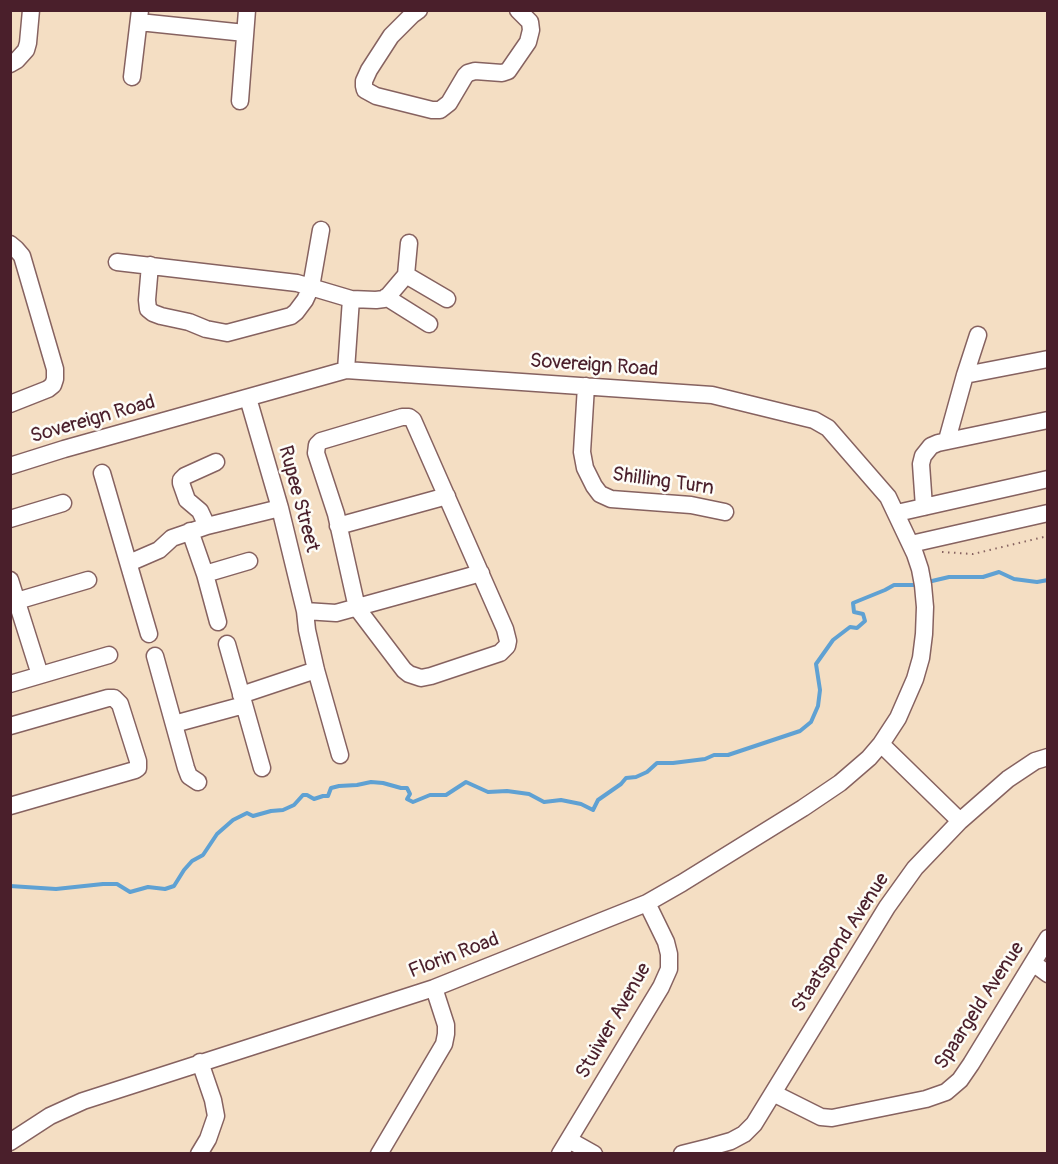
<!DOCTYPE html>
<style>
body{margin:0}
#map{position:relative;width:1058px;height:1164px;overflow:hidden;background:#f4dec3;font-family:Pangolin,sans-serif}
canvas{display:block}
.frame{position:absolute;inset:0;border:12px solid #4a1f2b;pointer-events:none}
</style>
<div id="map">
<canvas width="1058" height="1164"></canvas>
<div class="frame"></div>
</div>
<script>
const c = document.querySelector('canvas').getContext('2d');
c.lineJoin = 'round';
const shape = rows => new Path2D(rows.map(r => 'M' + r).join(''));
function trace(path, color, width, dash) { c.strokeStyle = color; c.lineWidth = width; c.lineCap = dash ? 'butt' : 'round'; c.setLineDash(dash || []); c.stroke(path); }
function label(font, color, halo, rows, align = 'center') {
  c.font = font + ' Pangolin,sans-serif'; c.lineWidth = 5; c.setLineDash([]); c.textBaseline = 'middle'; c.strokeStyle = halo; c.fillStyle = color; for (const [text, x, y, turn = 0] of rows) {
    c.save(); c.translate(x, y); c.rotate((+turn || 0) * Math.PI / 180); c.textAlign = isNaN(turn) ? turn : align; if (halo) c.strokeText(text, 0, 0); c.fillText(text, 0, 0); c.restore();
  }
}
const stream = shape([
 [932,581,949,577,983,577,999,572,1014,579,1037,582,1048,580],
 [10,886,56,889,103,884,117,884,130,892,148,887,165,889,174,886,184,870,192,861,203,855,217,834,233,820,247,813,253,816,271,811,283,810,294,805,303,795,307,795,314,799,323,796,328,796,331,788,339,786,357,785,371,782,383,783,401,788,407,788,410,794,407,799,413,802,430,795,446,795,466,782,488,792,507,791,529,794,544,802,561,800,581,804,593,810,598,800,621,784,626,778,636,777,647,772,657,763,673,763,705,759,714,755,728,755,800,731,811,722,818,706,820,690,816,664,833,640,850,627,857,628,865,621,863,614,854,612,853,603,885,590,894,585,914,585]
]);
const path = shape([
 [942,552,973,554,1048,536]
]);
const minor = shape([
 [419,10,412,15,391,36,369,70,364,81,364,86,365,90,376,96,432,110,440,110,449,103,465,76,468,73,475,71,502,73,508,71,528,42,531,30,530,22,518,10],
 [139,22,245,33],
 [10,64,17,60,26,50,28,43,31,10],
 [132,77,140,10],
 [240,101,247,10],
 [10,244,16,249,22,256,55,369,55,379,53,385,48,389,10,404],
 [117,262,297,283,351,299,346,370],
 [150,265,147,300,148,309,153,313,161,316,189,322,206,329,227,333,291,316,296,312,305,300,311,287,321,230],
 [406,275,409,243],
 [386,297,429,324],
 [351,299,376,300,384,299,389,295,406,275,447,299],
 [965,375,1048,359],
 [586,386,582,452,585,468,594,486,600,494,611,499,691,505,725,512],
 [248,398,280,508,305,611,307,630,316,670,340,755],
 [402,417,409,417,413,420,505,629,508,641,507,646,500,653,431,676,421,678,409,674,404,670,357,608,336,514,316,453,317,445,321,441,402,417],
 [947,440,965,375,978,335],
 [10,466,64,449,346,370,712,395,814,420,828,428,888,497,915,554,920,569,923,585,925,607,924,634,921,658,915,679,898,718,881,744,869,758,840,783,803,808,682,883,647,903,434,988,83,1101,50,1116,10,1142],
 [102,473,149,634],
 [924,507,921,464,923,456,931,446,938,443,1048,420],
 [897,513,1048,479],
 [10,519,63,503],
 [207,526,200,511,187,500,181,483,181,480,185,476,216,462],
 [338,526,447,496],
 [190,531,205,574,218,622],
 [911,544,1048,513],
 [129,563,159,550,172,538,207,526,280,508],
 [205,574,249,561],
 [10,580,40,675],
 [10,603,88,580],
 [305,611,336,613,481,573],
 [227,644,262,768],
 [155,656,186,768,189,776,198,782],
 [10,684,109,655],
 [241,695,316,670],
 [174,724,244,705],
 [10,726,108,698,114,698,120,704,138,761,138,768,135,770,10,806],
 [881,744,960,821],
 [1033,963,1048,974],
 [773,1093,821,1117,832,1118,926,1099,946,1092,960,1080,971,1064,1048,938],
 [569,1140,594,1154],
 [199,1154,208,1139,216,1116,213,1100,200,1062],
 [379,1154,444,1044,446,1034,446,1025,434,988],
 [560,1154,661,987,669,969,669,954,666,942,647,903],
 [682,1154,710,1147,731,1141,744,1134,754,1124,887,907,915,868,960,821,1008,779,1035,761,1048,757]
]);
const streetNames = [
 ["Sovereign Road",594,366,4],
 ["Sovereign Road",93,420,-16],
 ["Shilling Turn",663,482,8],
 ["Rupee Street",298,499,75],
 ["Staatspond Avenue",841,943,-57],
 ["Florin Road",454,956,-21],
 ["Spaargeld Avenue",980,1006,-57],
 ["Stuiwer Avenue",614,1021,-60]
];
trace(stream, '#5fa1d3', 4);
trace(minor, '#866260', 19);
trace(path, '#866260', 2, [1.5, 4.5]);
trace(minor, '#fff', 16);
label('20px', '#4a1f2b', '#fdfcf7', streetNames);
</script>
